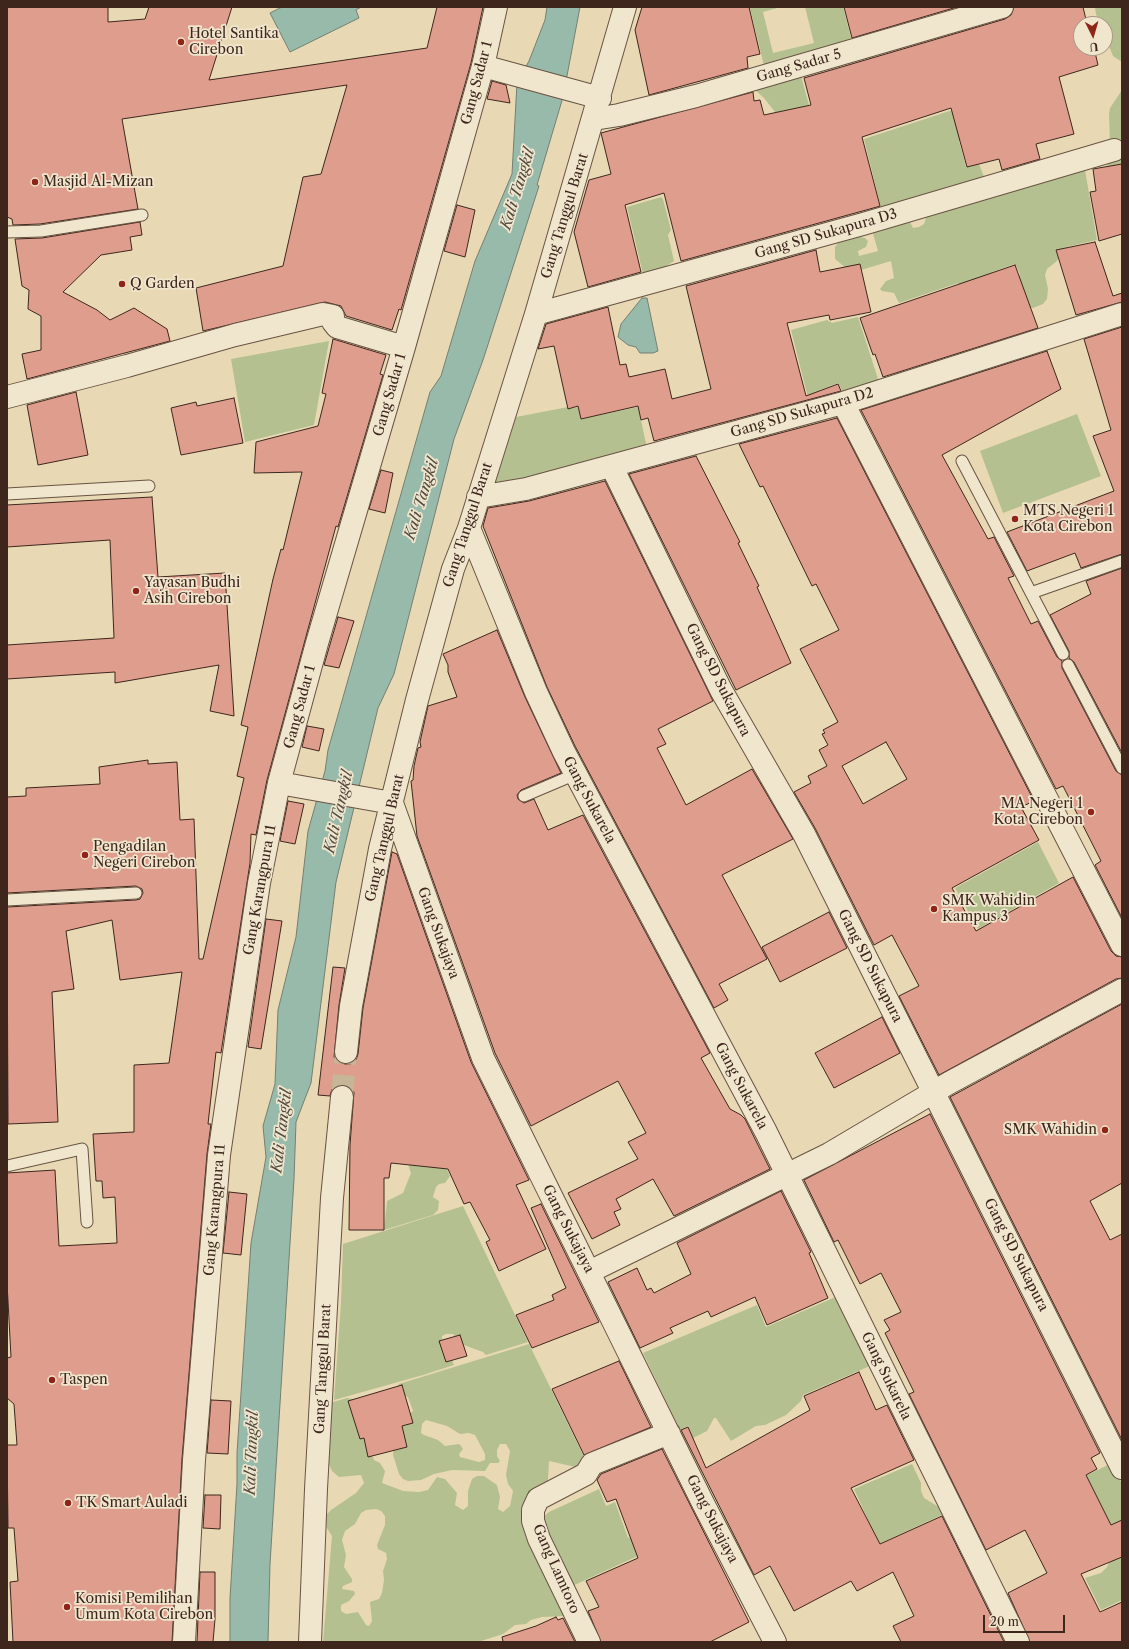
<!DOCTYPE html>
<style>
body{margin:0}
#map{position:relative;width:1129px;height:1649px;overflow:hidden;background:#e8d9b4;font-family:"Libre Caslon Text",serif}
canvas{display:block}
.frame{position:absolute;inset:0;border:8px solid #3e261d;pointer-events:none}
.north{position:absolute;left:1073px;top:16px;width:40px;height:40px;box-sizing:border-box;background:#f0e6ce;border:1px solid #a99987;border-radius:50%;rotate:175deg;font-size:11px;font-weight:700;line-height:16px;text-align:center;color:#3e261d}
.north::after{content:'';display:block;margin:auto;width:14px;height:18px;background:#8f2418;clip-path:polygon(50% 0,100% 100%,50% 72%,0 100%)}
.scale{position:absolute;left:983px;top:1615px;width:82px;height:18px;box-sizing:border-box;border:2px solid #3e261d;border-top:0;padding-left:5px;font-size:12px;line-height:14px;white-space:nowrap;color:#3e261d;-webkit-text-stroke:3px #f0e6ce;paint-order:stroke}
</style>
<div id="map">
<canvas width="1129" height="1649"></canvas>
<div class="frame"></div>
<div class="north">U</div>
<div class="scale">20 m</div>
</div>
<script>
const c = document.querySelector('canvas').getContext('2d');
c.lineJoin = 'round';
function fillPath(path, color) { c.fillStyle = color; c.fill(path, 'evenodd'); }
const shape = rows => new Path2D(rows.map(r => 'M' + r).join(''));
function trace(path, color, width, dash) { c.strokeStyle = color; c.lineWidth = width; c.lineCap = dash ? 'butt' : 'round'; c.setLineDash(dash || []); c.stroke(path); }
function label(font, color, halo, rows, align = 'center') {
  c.font = font + ' "Libre Caslon Text",serif'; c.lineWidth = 3.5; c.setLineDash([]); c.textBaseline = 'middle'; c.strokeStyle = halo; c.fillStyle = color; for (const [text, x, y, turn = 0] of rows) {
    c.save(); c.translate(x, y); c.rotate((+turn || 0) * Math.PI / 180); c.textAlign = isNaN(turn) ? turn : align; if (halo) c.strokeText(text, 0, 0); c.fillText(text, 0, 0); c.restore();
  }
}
const green = shape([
 [720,7,781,7,763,12,773,53,814,43,805,7,843,7,852,42,765,70,750,8,707,18],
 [1095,7,1122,7,1122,62,1113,56,1105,36,1105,24,1100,24,1096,14],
 [800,72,821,149,786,158,775,112,764,98,751,86],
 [1122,90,1122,172,1107,168,1110,144,1109,114,1110,108],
 [980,101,989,133,959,141,966,167,979,164,986,182,882,212,864,139],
 [1085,170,1097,240,1066,247,1062,250,1057,261,1047,269,1045,275,1048,289,1047,299,1043,304,1033,308,1028,307,1017,278,1020,274,1015,264,992,272,988,281,976,337,958,283,899,303,894,293,882,291,880,289,886,281,894,278,891,261,861,270,846,268,835,259,835,247,842,238,856,236,865,238,868,241,866,247,858,251,859,256,878,251,872,230,909,220,913,228,919,227,924,224,927,215],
 [661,197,663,199,671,230,668,235,674,261,655,273,644,278,627,207],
 [858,317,879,382,845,396,838,383,818,391,822,404,810,406,791,330,827,320,832,323],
 [329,341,314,425,245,442,231,359],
 [568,407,568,409,578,407,581,419,638,407,647,448,514,483,495,484,516,417],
 [1077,414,1101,476,1003,513,980,451],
 [1038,842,1059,883,978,929,955,888],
 [433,1139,450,1176,445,1183,439,1184,436,1187,433,1197,439,1201,438,1210,433,1215,384,1230,387,1201,403,1193,411,1173,407,1161],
 [463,1206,528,1342,486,1355,483,1352,461,1344,453,1334,446,1334,442,1336,442,1339,446,1345,454,1365,423,1375,334,1400,341,1303,343,1244],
 [838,1296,870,1366,803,1395,801,1401,786,1415,765,1425,756,1426,731,1441,716,1418,714,1418,707,1431,693,1438,688,1426,680,1430,643,1353,757,1305,766,1327],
 [529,1344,587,1463,580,1468,549,1461,548,1480,540,1503,568,1613,563,1616,542,1617,531,1620,526,1624,515,1625,503,1634,478,1642,323,1642,332,1536,325,1525,324,1517,331,1510,356,1493,364,1483,361,1475,339,1477,332,1471,327,1460,326,1404,347,1398,353,1399,358,1403,363,1430,374,1460,380,1463,385,1471,382,1483,403,1491,419,1492,428,1490,437,1477,445,1479,457,1493,455,1505,463,1510,468,1506,468,1491,472,1479,477,1476,484,1476,497,1485,500,1497,498,1509,503,1512,510,1506,513,1491,508,1484,506,1475,510,1451,506,1444,500,1444,497,1450,497,1456,500,1461,498,1463,490,1463,485,1471,452,1470,434,1474,421,1480,408,1481,403,1479,399,1474,393,1455,395,1437,408,1415,413,1411,408,1397,402,1395,397,1387,399,1384],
 [426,1420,447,1426,460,1434,469,1433,475,1435,485,1454,485,1460,479,1462,460,1457,459,1454,463,1449,461,1446,459,1444,445,1446,438,1440,424,1435,421,1433,422,1424],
 [376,1509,381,1511,385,1516,385,1525,377,1545,378,1549,386,1553,387,1559,383,1571,384,1580,382,1593,379,1599,370,1602,372,1621,369,1626,366,1625,358,1612,346,1614,341,1611,341,1605,349,1601,355,1594,354,1591,342,1589,343,1586,352,1582,352,1579,344,1567,346,1555,342,1540,345,1531,355,1524,361,1513,366,1510],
 [1112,1463,1122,1484,1122,1527,1111,1536,1044,1496],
 [912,1464,921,1483,921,1491,924,1498,937,1506,944,1508,946,1513,879,1544,854,1489],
 [599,1489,606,1506,615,1502,628,1538,632,1536,640,1555,570,1587,542,1518,549,1512],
 [1122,1550,1122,1600,1101,1610,1085,1578,1101,1573,1107,1567,1112,1556]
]);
const water = shape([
 [282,7,361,7,356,10,359,18,290,52,270,13,282,7],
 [547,7,580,7,563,97,537,185,539,186,483,360,454,439,394,674,378,708,336,882,311,1083,296,1122,294,1179,270,1564,268,1642,230,1642,230,1598,237,1484,237,1453,251,1243,266,1157,263,1126,275,1084,278,1010,296,937,308,831,325,771,328,750,430,392,441,376,475,261,512,174,517,83,529,61,545,20,547,7],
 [642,298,647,298,658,351,653,353,640,353,636,347,628,345,618,337,621,324,642,298]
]);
const building = shape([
 [7,7,108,7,108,22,145,19,149,7,232,7,209,80,427,48,437,7,483,7,471,63,401,310,399,309,392,330,346,316,341,306,325,302,203,331,196,288,283,266,303,177,321,174,347,85,122,119,138,209,40,224,13,225,12,219,7,217,7,7],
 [642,7,749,7,760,54,747,57,748,68,649,95,635,30,642,7],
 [844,7,957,7,852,38,844,7],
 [1014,7,1083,7,1087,24,1081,24,1081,48,1094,48,1098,65,1059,77,1074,134,1036,144,1040,159,1002,170,999,159,967,167,951,108,862,137,880,206,877,207,681,261,664,193,625,205,641,272,588,287,574,232,589,180,611,174,601,133,753,92,754,101,760,100,764,115,811,105,804,78,1005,19,1011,15,1014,7],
 [492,81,506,85,510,103,487,99,492,81],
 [1122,164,1122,234,1099,241,1090,192,1096,191,1093,169,1122,164],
 [457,205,475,210,465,257,444,251,457,205],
 [140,222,142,235,130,237,132,250,101,255,63,292,97,310,110,320,134,308,167,329,170,341,27,379,22,354,41,350,41,316,28,309,29,290,22,286,15,239,42,238,140,222],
 [1095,242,1113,296,1122,293,1122,302,1076,315,1056,250,1095,242],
 [816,250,820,272,860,264,871,312,830,320,829,315,787,323,806,396,838,384,841,391,654,441,648,418,641,420,638,406,581,419,578,406,568,409,554,346,538,349,546,324,608,307,620,365,626,364,629,377,665,369,672,399,711,389,686,286,816,250],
 [1015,265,1038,328,883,377,875,354,873,355,860,318,1015,265],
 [1122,327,1122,554,1081,568,1075,553,1027,571,1007,532,1114,491,1093,436,1111,430,1084,339,1122,327],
 [333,339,386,355,380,374,383,375,338,527,336,526,267,780,256,835,251,834,250,863,221,1053,216,1052,208,1124,211,1124,207,1154,182,1459,172,1642,13,1642,10,1582,18,1581,14,1528,8,1528,7,1445,17,1445,14,1404,7,1398,7,1358,11,1357,7,1283,7,1173,55,1170,59,1246,117,1243,115,1197,103,1198,102,1181,96,1181,93,1134,134,1132,134,1065,169,1063,182,972,120,980,112,920,66,931,74,989,52,992,58,1122,8,1124,7,907,136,900,140,899,143,893,142,889,136,886,7,893,7,797,26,796,26,788,100,784,99,767,148,760,148,764,177,762,180,820,194,819,199,959,203,959,244,778,237,776,248,727,241,725,273,579,281,549,283,550,302,472,254,473,256,442,318,426,326,394,322,393,333,339],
 [1047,351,1061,389,942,455,988,539,994,537,1014,576,1008,578,1031,624,1038,621,1057,657,1062,661,1062,668,1116,771,1122,775,1122,918,1095,865,1101,861,1063,786,1056,789,861,410,1047,351],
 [76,392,88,455,38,465,27,405,76,392],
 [234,398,243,443,181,455,171,408,196,402,197,406,234,398],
 [837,418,1034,801,1021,807,1039,840,952,888,976,931,1073,877,1111,951,1116,956,1122,957,1122,978,1116,979,939,1075,899,996,919,986,892,935,874,945,815,828,794,792,811,783,808,776,827,766,819,750,828,745,822,734,825,733,823,730,838,722,800,649,839,630,816,584,812,586,763,486,760,487,739,444,837,418],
 [886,742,907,779,863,804,842,766,886,742],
 [696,456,740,542,738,543,759,586,757,587,791,663,736,690,629,474,696,456],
 [381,470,393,473,385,513,369,509,381,470],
 [605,481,713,701,658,729,666,744,657,748,686,805,752,769,793,839,722,875,767,959,719,984,728,1000,714,1008,575,746,547,687,483,526,488,508,529,501,605,481],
 [152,497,158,577,225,573,234,716,210,711,219,665,115,683,115,672,7,679,7,645,114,638,110,540,7,547,7,505,152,497],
 [1122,568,1122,753,1074,662,1069,658,1069,651,1050,615,1091,594,1086,581,1122,568],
 [338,617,354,621,339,668,324,665,338,617],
 [497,630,525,697,561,773,521,790,517,795,518,799,524,803,534,799,548,830,583,815,710,1053,701,1058,730,1109,741,1115,745,1119,770,1169,674,1216,653,1179,616,1199,621,1209,614,1212,620,1225,592,1239,568,1193,638,1159,628,1142,646,1133,618,1081,531,1126,495,1053,417,836,411,781,413,780,414,766,418,748,421,747,420,742,428,706,457,697,448,672,448,665,443,654,497,630],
 [307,726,324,729,319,751,302,747,307,726],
 [288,801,304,804,295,844,280,841,288,801],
 [392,852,397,854,471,1062,529,1180,516,1185,546,1249,499,1271,486,1242,490,1240,470,1202,464,1204,448,1169,391,1163,389,1178,384,1178,384,1230,349,1230,350,1145,354,1092,350,1087,343,1085,337,1086,332,1089,330,1096,318,1095,333,967,345,968,339,1005,334,1057,338,1062,345,1064,351,1064,356,1060,358,1054,363,1008,392,852],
 [829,912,847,948,780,982,762,947,829,912],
 [266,919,282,921,261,1049,248,1047,266,919],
 [1122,1004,1122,1183,1090,1201,1110,1240,1122,1234,1122,1440,950,1097,1122,1004],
 [882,1017,900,1053,834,1088,815,1053,882,1017],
 [930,1114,1100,1453,1091,1458,1097,1469,1086,1475,1111,1525,1122,1520,1122,1557,1081,1574,1100,1612,1122,1602,1122,1642,1030,1642,1008,1593,1047,1573,1025,1530,986,1550,909,1394,914,1392,885,1333,890,1330,884,1320,901,1312,881,1273,860,1284,838,1240,834,1242,804,1180,930,1114],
 [781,1191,811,1252,809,1253,828,1298,767,1325,755,1297,711,1317,708,1311,670,1328,673,1333,640,1348,608,1282,637,1268,647,1290,651,1288,654,1293,691,1274,677,1243,781,1191],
 [229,1192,247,1194,241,1255,223,1253,229,1192],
 [541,1204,599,1322,532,1348,516,1315,554,1300,552,1295,566,1288,531,1208,541,1204],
 [460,1335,467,1356,446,1362,439,1341,460,1335],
 [619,1361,651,1427,584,1455,552,1389,619,1361],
 [859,1372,876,1410,887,1405,914,1460,851,1488,880,1544,942,1516,1004,1642,901,1642,893,1626,914,1616,893,1572,857,1591,851,1581,794,1611,770,1566,754,1575,681,1430,688,1427,706,1468,810,1410,804,1396,859,1372],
 [402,1385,413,1423,402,1426,407,1447,368,1457,364,1438,360,1439,348,1401,402,1385],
 [211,1400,231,1401,228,1454,207,1453,211,1400],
 [662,1449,749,1622,710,1642,601,1642,588,1611,599,1607,586,1581,638,1558,616,1499,607,1502,597,1480,601,1474,662,1449],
 [205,1495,221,1495,220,1529,203,1528,205,1495],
 [200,1572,215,1572,215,1619,213,1642,197,1642,200,1572],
 [556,1617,558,1620,563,1618,575,1642,501,1642,503,1641,502,1637,536,1626,556,1617]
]);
const minorTunnel = shape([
 [342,1097,346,1052]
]);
const service = shape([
 [7,232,41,231,142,215],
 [962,461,1063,654],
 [7,494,149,486],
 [1031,593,1122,561],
 [1068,665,1122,768],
 [524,796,576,774],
 [7,900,136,893],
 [7,1166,82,1149,87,1222]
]);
const minor = shape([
 [483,66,600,98],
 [594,119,619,115,696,96,1002,7],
 [536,314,863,224,1114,150],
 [7,397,127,366,235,335,323,314,333,316,333,322,337,327,404,347],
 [843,403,1122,945],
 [612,467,721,690,804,834,1122,1468],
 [478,497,526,489,843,403,1122,314],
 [469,528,536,692,564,752,766,1132,1018,1642],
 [279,783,392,803,483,1058,703,1503,775,1642],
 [346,1052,351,1006,380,849,417,700,453,569,469,528,536,314,625,7],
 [589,1272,829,1154,949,1083,1122,990],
 [184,1642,194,1460,219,1155,259,883,279,783,317,643,404,347,483,66,496,7],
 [310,1642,316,1489,332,1198,342,1097],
 [589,1642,539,1539,533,1521,533,1510,538,1499,586,1474,592,1464,669,1433]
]);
const markers = [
 [181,42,4,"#8f2418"],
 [35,182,4,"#8f2418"],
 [122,284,4,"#8f2418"],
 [1015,519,4,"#8f2418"],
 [136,591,4,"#8f2418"],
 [1091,812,4,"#8f2418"],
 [85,855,4,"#8f2418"],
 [934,909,4,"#8f2418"],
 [1105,1130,4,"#8f2418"],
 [52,1380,4,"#8f2418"],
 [68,1503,4,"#8f2418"],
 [67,1607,4,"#8f2418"]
];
const poiNames = [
 ["Hotel Santika",189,34],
 ["Cirebon",189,50],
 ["Masjid Al-Mizan",43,182],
 ["Q Garden",130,284],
 ["MTS Negeri 1",1023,511],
 ["Kota Cirebon",1023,527],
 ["Yayasan Budhi",144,583],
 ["Asih Cirebon",144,599],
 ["MA Negeri 1",1083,804,"right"],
 ["Kota Cirebon",1083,820,"right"],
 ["Pengadilan",93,847],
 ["Negeri Cirebon",93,863],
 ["SMK Wahidin",942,901],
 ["Kampus 3",942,917],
 ["SMK Wahidin",1097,1130,"right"],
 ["Taspen",60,1380],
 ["TK Smart Auladi",76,1503],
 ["Komisi Pemilihan",75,1599],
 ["Umum Kota Cirebon",75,1615]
];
const streetNames = [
 ["Gang Sadar 5",799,66,-16],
 ["Gang Sadar 1",477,83,-75],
 ["Gang Tanggul Barat",565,216,-73],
 ["Gang SD Sukapura D3",826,234,-16],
 ["Gang Sadar 1",390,395,-74],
 ["Gang SD Sukapura D2",802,413,-16],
 ["Gang Tanggul Barat",468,525,-72],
 ["Gang SD Sukapura",718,680,63],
 ["Gang Sadar 1",300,707,-75],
 ["Gang Sukarela",589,800,62],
 ["Gang Tanggul Barat",385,838,-77],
 ["Gang Karangpura 11",260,890,-80],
 ["Gang Sukajaya",438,933,70],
 ["Gang SD Sukapura",870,966,63],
 ["Gang Sukarela",741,1086,62],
 ["Gang Karangpura 11",215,1210,-85],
 ["Gang Sukajaya",568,1229,63],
 ["Gang SD Sukapura",1016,1255,63],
 ["Gang Tanggul Barat",323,1369,-87],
 ["Gang Sukarela",886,1376,64],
 ["Gang Sukajaya",712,1519,63],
 ["Gang Lamtoro",556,1569,66]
];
const waterNames = [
 ["Kali Tangkil",518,189,-73],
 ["Kali Tangkil",422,499,-73],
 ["Kali Tangkil",339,812,-77],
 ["Kali Tangkil",282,1131,-83],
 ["Kali Tangkil",252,1453,-88]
];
fillPath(green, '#b4c08f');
fillPath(water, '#98baaa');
trace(water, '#747f72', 1);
fillPath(building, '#df9d8d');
trace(building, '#3e261d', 1);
trace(minorTunnel, '#c6b596', 22, [22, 11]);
trace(service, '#685343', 13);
trace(minor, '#685343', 24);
trace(service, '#f0e6ce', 11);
trace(minor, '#f0e6ce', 22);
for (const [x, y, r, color] of markers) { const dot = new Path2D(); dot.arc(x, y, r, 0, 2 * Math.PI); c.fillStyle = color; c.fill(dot); trace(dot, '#f0e6ce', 1.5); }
label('14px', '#3e261d', '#f0e6ce', poiNames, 'left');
label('14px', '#3e261d', '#f0e6ce', streetNames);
label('italic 15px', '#544b40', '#f0e6ce', waterNames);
</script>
